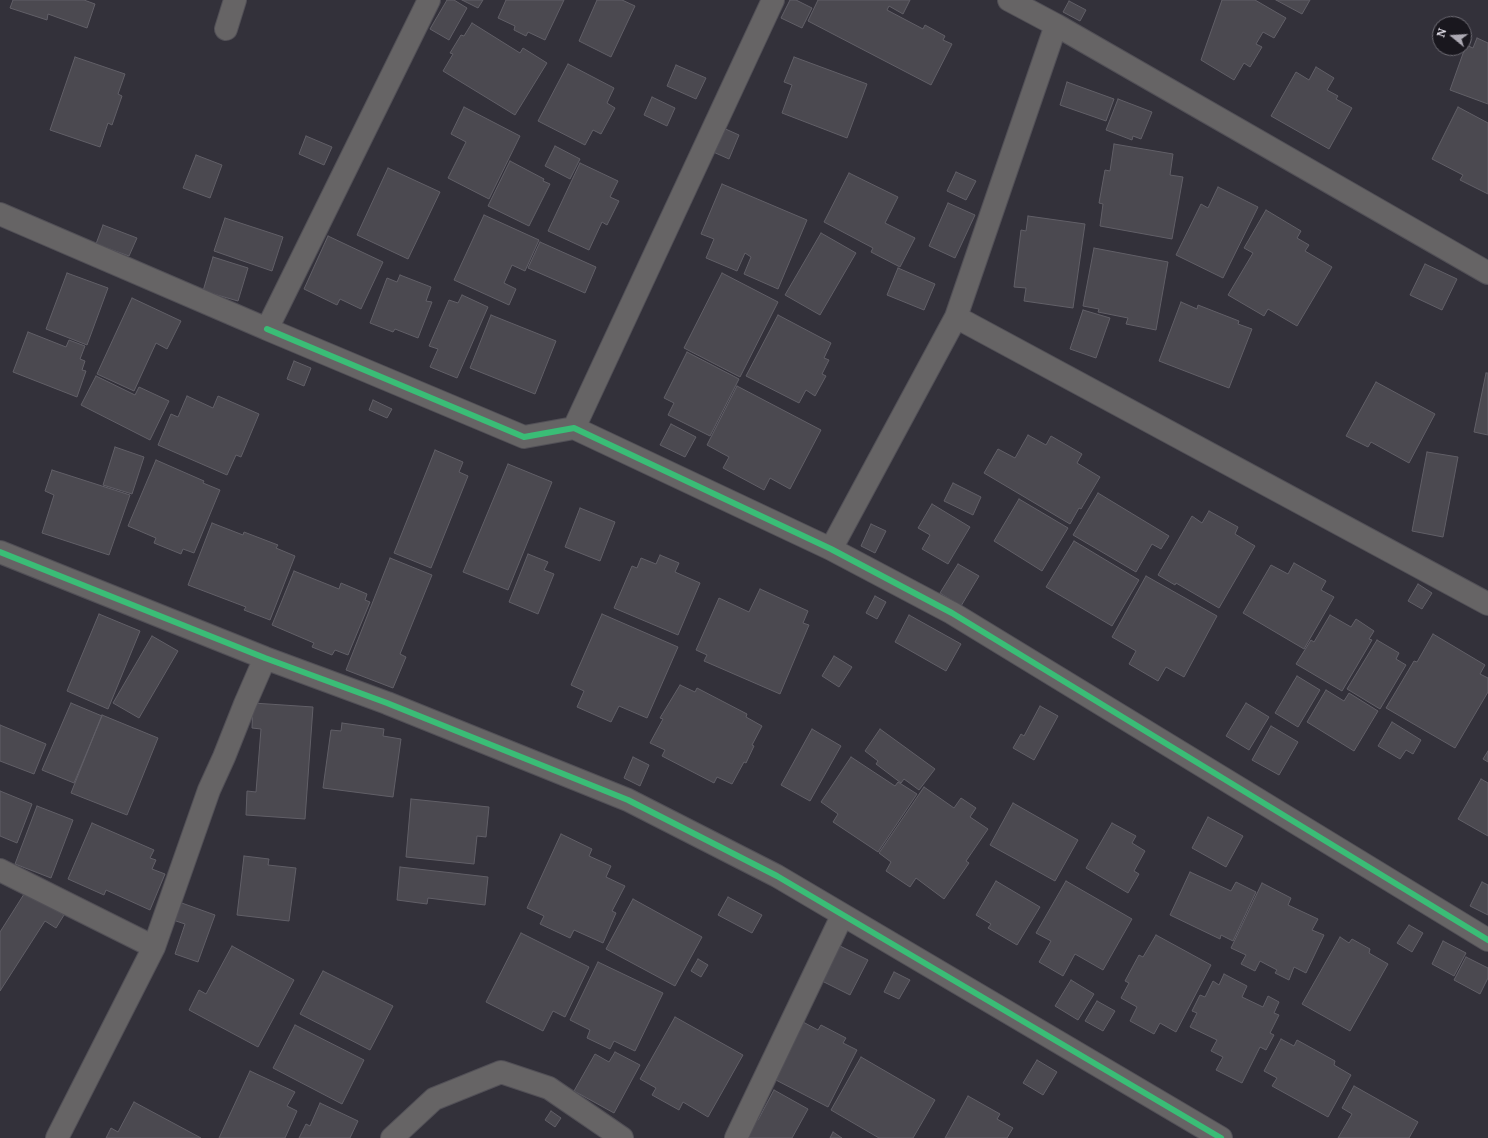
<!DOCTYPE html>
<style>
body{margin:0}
#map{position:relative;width:1488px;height:1138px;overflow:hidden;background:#33313a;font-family:"PT Serif",serif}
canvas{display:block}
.north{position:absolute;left:1432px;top:16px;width:40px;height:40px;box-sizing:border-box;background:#19171e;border:1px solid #6e6c74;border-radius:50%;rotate:288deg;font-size:11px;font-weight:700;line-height:16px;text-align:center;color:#eeebf5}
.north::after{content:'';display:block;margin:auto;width:14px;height:18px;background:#adaab4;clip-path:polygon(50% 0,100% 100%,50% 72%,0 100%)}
</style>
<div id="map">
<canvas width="1488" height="1138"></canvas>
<div class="north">N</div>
</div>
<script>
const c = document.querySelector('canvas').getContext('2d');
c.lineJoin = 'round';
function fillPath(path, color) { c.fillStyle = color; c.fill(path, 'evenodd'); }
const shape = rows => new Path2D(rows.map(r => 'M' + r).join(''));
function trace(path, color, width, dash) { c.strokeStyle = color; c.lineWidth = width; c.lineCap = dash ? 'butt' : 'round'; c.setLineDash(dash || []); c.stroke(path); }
const building = shape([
 [13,0,84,0,95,4,87,28,48,14,47,20,10,8,13,0],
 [447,0,454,0,467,8,449,40,430,29,447,0],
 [462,0,483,0,478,8,462,0],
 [506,0,564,0,545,40,528,32,526,36,514,30,515,26,498,18,506,0],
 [597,0,622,0,635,6,611,57,579,41,597,0],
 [790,0,796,0,812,8,802,28,781,18,790,0],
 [818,0,910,0,903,14,889,6,887,10,923,29,925,25,945,36,943,40,952,44,931,85,808,21,818,0],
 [1222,0,1255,0,1286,18,1274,38,1263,32,1256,44,1262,47,1250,67,1244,63,1234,80,1201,60,1222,0],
 [1276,0,1310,0,1302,14,1276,0],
 [1069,1,1086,10,1080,21,1063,12,1069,1],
 [472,23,520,53,523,48,547,63,515,115,443,71,453,54,450,53,461,35,464,36,472,23],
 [1477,38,1488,43,1488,104,1450,90,1466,45,1473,48,1477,38],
 [75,57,125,74,118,94,122,96,112,125,108,123,100,147,50,130,75,57],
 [794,57,867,84,847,138,782,113,792,85,784,82,794,57],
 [568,64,614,88,607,103,615,108,601,134,593,130,585,145,538,121,568,64],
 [676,65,706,78,696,99,667,86,676,65],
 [1316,67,1334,78,1327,90,1338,96,1336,99,1352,108,1329,149,1271,116,1296,72,1309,80,1316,67],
 [1067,82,1114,99,1106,121,1060,105,1067,82],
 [652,97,675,108,667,126,644,115,652,97],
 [1118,99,1152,112,1141,139,1133,136,1132,140,1106,130,1118,99],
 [464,107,520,136,489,199,448,178,466,142,451,134,464,107],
 [1458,107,1488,123,1488,194,1460,180,1463,175,1432,159,1458,107],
 [721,127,739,135,729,159,711,151,721,127],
 [306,136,332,147,324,165,299,154,306,136],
 [1114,144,1173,154,1170,175,1183,177,1172,239,1100,226,1103,204,1099,203,1105,170,1110,171,1114,144],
 [555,146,580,159,570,179,545,166,555,146],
 [196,155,222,165,210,198,183,188,196,155],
 [510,161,544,179,543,181,550,184,529,226,488,206,510,161],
 [580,163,618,181,610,197,619,201,607,225,602,222,589,250,548,231,580,163],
 [388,168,440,192,408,259,357,235,388,168],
 [956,172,976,181,966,200,947,191,956,172],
 [849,173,898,197,885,223,915,238,900,267,871,252,873,248,824,222,849,173],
 [722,184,807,220,778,289,744,274,751,257,745,253,737,271,706,258,714,239,701,234,722,184],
 [1218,187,1258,207,1223,278,1176,255,1201,204,1208,208,1218,187],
 [948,203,975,215,955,258,929,246,948,203],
 [1266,210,1301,231,1297,238,1309,245,1305,251,1332,267,1297,326,1268,309,1264,316,1228,295,1253,253,1244,248,1266,210],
 [484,215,539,240,525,271,512,265,504,283,516,289,509,305,454,280,484,215],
 [1028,216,1085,224,1073,308,1024,301,1026,288,1014,287,1021,230,1026,231,1028,216],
 [225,218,283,237,272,271,214,251,225,218],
 [103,225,137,238,129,256,96,244,103,225],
 [821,233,856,253,820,315,785,295,821,233],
 [328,236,383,262,361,309,340,299,337,305,304,289,328,236],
 [540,242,596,267,585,293,528,268,540,242],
 [1094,248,1168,262,1156,330,1126,324,1128,318,1098,312,1099,309,1083,306,1094,248],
 [213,257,248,268,238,301,203,291,213,257],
 [1425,264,1457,279,1442,310,1410,295,1425,264],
 [898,268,935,284,924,310,887,295,898,268],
 [67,273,108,288,87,345,46,329,67,273],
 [722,273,778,302,740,377,684,348,722,273],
 [400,275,431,287,426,301,432,302,418,338,395,329,393,332,370,323,387,278,397,282,400,275],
 [462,295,488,307,457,378,430,367,438,349,429,346,449,300,458,303,462,295],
 [132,298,181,321,167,349,156,343,134,391,97,374,132,298],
 [1181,302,1197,309,1198,305,1239,321,1238,324,1252,329,1229,388,1159,361,1181,302],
 [1083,310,1110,318,1096,358,1070,349,1083,310],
 [491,315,556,341,535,394,470,368,491,315],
 [778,315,831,343,824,358,829,360,822,374,826,376,815,396,806,390,799,403,746,376,778,315],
 [28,332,66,347,69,340,85,346,80,359,85,361,82,370,86,371,77,397,13,372,28,332],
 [687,352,739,379,710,436,668,415,674,403,664,398,687,352],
 [294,361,311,368,304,386,287,379,294,361],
 [1486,373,1488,373,1488,435,1474,432,1486,373],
 [96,376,135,395,139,387,169,401,150,440,81,405,96,376],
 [1376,382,1435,414,1409,463,1371,442,1368,447,1346,436,1376,382],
 [737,386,821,430,790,489,770,478,764,490,723,468,729,457,707,445,737,386],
 [187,396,213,408,218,396,259,414,241,457,236,455,227,475,158,445,171,414,178,417,187,396],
 [373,400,392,409,387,418,369,410,373,400],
 [671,424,696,437,685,457,660,445,671,424],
 [1028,435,1046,445,1051,436,1082,454,1077,463,1100,477,1081,509,1079,508,1070,524,984,473,998,449,1015,458,1028,435],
 [115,447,144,457,132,494,103,485,115,447],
 [435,450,463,462,459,472,468,476,431,568,394,553,435,450],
 [1427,452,1458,457,1443,537,1412,531,1427,452],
 [156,460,204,481,203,483,220,490,194,553,183,549,181,554,154,543,156,538,128,526,156,460],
 [508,464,552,482,508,590,463,572,508,464],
 [52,470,130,495,109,555,42,533,54,495,45,491,52,470],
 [953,483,981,497,973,515,944,501,953,483],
 [1098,493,1169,536,1161,549,1152,544,1136,572,1073,535,1098,493],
 [1019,499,1068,528,1042,571,994,541,1019,499],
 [932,504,970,527,948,564,922,549,930,535,918,528,932,504],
 [580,508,615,522,600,561,565,547,580,508],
 [1209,511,1238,527,1235,534,1255,546,1219,608,1176,583,1175,585,1158,575,1192,516,1202,523,1209,511],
 [212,523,243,535,244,532,278,545,276,548,295,556,270,620,244,610,246,607,188,585,212,523],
 [871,524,886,531,875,553,861,546,871,524],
 [1074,541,1139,580,1112,626,1046,587,1074,541],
 [528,554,548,562,544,570,554,574,538,614,509,602,528,554],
 [660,555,679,563,675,572,700,583,678,635,614,608,632,566,637,568,641,558,656,564,660,555],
 [390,558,432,575,400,654,406,657,393,688,346,670,390,558],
 [1294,563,1326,581,1321,590,1334,597,1304,649,1243,613,1271,565,1288,574,1294,563],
 [958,564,979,576,961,606,940,593,958,564],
 [294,571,339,589,341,583,367,594,365,600,370,602,348,655,335,650,332,655,312,647,314,643,272,625,294,571],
 [1146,576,1217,616,1184,677,1166,667,1158,681,1129,664,1136,651,1112,637,1146,576],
 [1418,584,1432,593,1422,609,1408,601,1418,584],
 [760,589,808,611,803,623,809,625,780,694,704,661,707,655,696,650,719,598,749,612,760,589],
 [875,596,886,602,877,619,866,613,875,596],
 [99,614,140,631,108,709,67,691,99,614],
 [602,614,678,647,647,718,619,706,611,722,577,707,584,691,571,685,602,614],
 [909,615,961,644,946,671,895,642,909,615],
 [1330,615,1351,627,1356,619,1374,631,1369,639,1372,640,1342,691,1296,664,1311,640,1314,642,1330,615],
 [1433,634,1485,665,1480,674,1488,678,1488,692,1455,748,1386,708,1414,661,1417,662,1433,634],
 [152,636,178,651,139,718,113,703,152,636],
 [1377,640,1399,653,1396,659,1406,665,1380,709,1347,689,1377,640],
 [834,656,852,667,839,687,822,676,834,656],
 [1297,676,1320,690,1298,727,1275,713,1297,676],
 [680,685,695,692,697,688,747,714,746,717,762,726,752,745,754,746,746,763,744,762,732,784,717,777,714,783,662,756,665,750,650,743,663,719,660,718,680,685],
 [1326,690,1344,701,1349,693,1378,711,1354,751,1307,722,1326,690],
 [71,703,102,716,74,783,42,770,71,703],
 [253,703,313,707,305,819,246,815,247,791,256,792,261,729,252,728,253,703],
 [1246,703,1269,717,1249,750,1226,736,1246,703],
 [1040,706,1058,716,1034,760,1013,748,1021,734,1024,736,1040,706],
 [102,715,158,738,127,815,71,793,102,715],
 [1392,722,1421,740,1413,754,1406,750,1400,759,1378,746,1392,722],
 [342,723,384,729,383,736,401,739,393,797,323,788,331,730,341,731,342,723],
 [0,725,46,744,34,774,0,761,0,725],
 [1271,726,1298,742,1279,775,1252,760,1271,726],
 [812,729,841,746,810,801,781,785,812,729],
 [880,729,935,769,919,790,904,779,901,783,876,764,878,761,865,751,880,729],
 [1488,751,1488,762,1483,759,1488,751],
 [633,757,649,765,640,786,624,778,633,757],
 [851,757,895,786,898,782,917,794,878,852,833,822,838,814,821,802,851,757],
 [1481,779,1488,783,1488,836,1458,819,1481,779],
 [924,787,954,808,961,798,976,808,970,817,988,829,966,861,969,863,944,899,916,878,910,887,886,871,891,862,879,853,924,787],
 [0,791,32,804,17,843,0,836,0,791],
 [411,799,489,807,486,837,477,836,474,864,406,857,411,799],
 [1013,803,1078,840,1055,881,990,845,1013,803],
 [37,806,73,820,51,878,15,864,37,806],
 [1208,817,1243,836,1226,867,1192,848,1208,817],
 [92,823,154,850,150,858,156,860,152,869,165,874,150,910,106,890,104,895,68,879,92,823],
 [1112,823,1136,836,1132,843,1145,851,1134,871,1139,874,1128,893,1086,868,1112,823],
 [561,834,592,849,589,856,611,866,606,877,625,886,612,911,616,913,603,943,574,930,570,938,540,924,544,916,527,908,561,834],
 [244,856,269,859,268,865,296,868,289,921,237,915,244,856],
 [400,867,488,877,485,905,428,898,427,904,397,900,400,867],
 [1190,872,1231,891,1236,882,1256,892,1233,941,1221,935,1220,939,1170,915,1190,872],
 [996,881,1040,907,1017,945,988,928,991,924,976,915,996,881],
 [1066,881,1132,919,1103,970,1075,954,1063,976,1039,962,1051,941,1036,933,1066,881],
 [1482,882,1488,885,1488,915,1470,906,1482,882],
 [1262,883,1291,898,1288,905,1318,919,1312,930,1324,935,1306,973,1294,967,1289,980,1275,973,1277,970,1260,961,1255,971,1241,964,1246,955,1231,948,1262,883],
 [26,891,64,915,56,928,45,921,0,991,0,932,26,891],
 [728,897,762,915,752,933,718,915,728,897],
 [633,899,702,937,675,986,606,949,633,899],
 [179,902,215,915,198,962,175,954,185,924,173,920,179,902],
 [1409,925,1423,933,1412,952,1397,943,1409,925],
 [521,933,589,967,565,1017,553,1011,543,1031,486,1002,521,933],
 [1156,935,1211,965,1176,1032,1160,1023,1154,1034,1130,1021,1137,1007,1121,998,1129,983,1125,981,1139,955,1143,957,1156,935],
 [1340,937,1349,943,1352,939,1370,949,1369,953,1388,964,1350,1031,1302,1004,1340,937],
 [1443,941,1466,953,1454,976,1432,964,1443,941],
 [232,946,294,980,258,1047,189,1010,199,990,206,994,232,946],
 [840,946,868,960,850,995,822,981,840,946],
 [1466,957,1488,968,1488,978,1480,994,1454,980,1466,957],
 [698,959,708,965,701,977,691,971,698,959],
 [598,962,663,993,635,1051,614,1041,610,1049,587,1038,590,1030,570,1020,598,962],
 [323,971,393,1006,370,1050,300,1014,323,971],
 [894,972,910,980,899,999,884,992,894,972],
 [1224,974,1247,986,1242,997,1263,1007,1268,996,1279,1002,1274,1013,1279,1015,1270,1033,1274,1035,1266,1050,1260,1047,1242,1083,1216,1070,1223,1057,1211,1051,1217,1040,1190,1027,1197,1013,1192,1011,1200,995,1205,997,1213,981,1219,985,1224,974],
 [1071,980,1094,994,1078,1020,1055,1006,1071,980],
 [1097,1001,1115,1011,1103,1031,1085,1021,1097,1001],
 [675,1017,743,1055,708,1117,683,1102,679,1110,652,1095,656,1088,640,1079,675,1017],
 [803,1022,818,1030,821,1025,846,1038,843,1043,857,1050,828,1107,774,1079,803,1022],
 [295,1025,364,1060,342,1104,273,1068,295,1025],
 [1281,1039,1294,1046,1297,1040,1335,1061,1334,1065,1351,1075,1328,1117,1272,1086,1277,1078,1264,1071,1281,1039],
 [615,1052,640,1065,614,1113,574,1091,595,1054,609,1062,615,1052],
 [861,1057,935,1100,913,1138,879,1138,831,1110,861,1057],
 [1037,1060,1057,1072,1043,1095,1023,1083,1037,1060],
 [250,1071,295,1092,287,1106,297,1111,285,1138,219,1138,250,1071],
 [1354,1086,1418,1122,1409,1138,1338,1138,1352,1114,1342,1108,1354,1086],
 [774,1090,808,1109,792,1138,744,1138,755,1118,758,1120,774,1090],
 [968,1096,1000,1114,997,1119,1013,1128,1007,1138,945,1138,968,1096],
 [134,1102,201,1138,106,1138,111,1128,118,1132,134,1102],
 [320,1103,358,1121,350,1138,299,1138,306,1124,310,1126,320,1103],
 [551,1111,561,1118,555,1127,545,1120,551,1111],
 [833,1132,842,1138,830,1138,833,1132]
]);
const minor = shape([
 [1056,25,1488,273],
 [226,29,235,0],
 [0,214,267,329,429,0],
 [956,317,1488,604],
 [267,329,524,437,574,428,831,549,952,613,1488,940],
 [574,428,773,0],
 [831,549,956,317,1056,25,1009,0],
 [0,552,265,658,387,703,628,800,777,876,1221,1138],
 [0,870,154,947],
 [57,1138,154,947,209,790,224,757,245,704,265,658],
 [392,1138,434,1099,501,1072,549,1088,622,1138],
 [736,1138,842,916]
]);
const cycleway = shape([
 [267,329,524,437,574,428,831,549,952,613,1488,940],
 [0,552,265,658,387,703,628,800,777,876,1221,1138]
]);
fillPath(building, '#4b4950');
trace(building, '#615f67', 1);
trace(minor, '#525057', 24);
trace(minor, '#666465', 22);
trace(cycleway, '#3abd76', 6);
</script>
